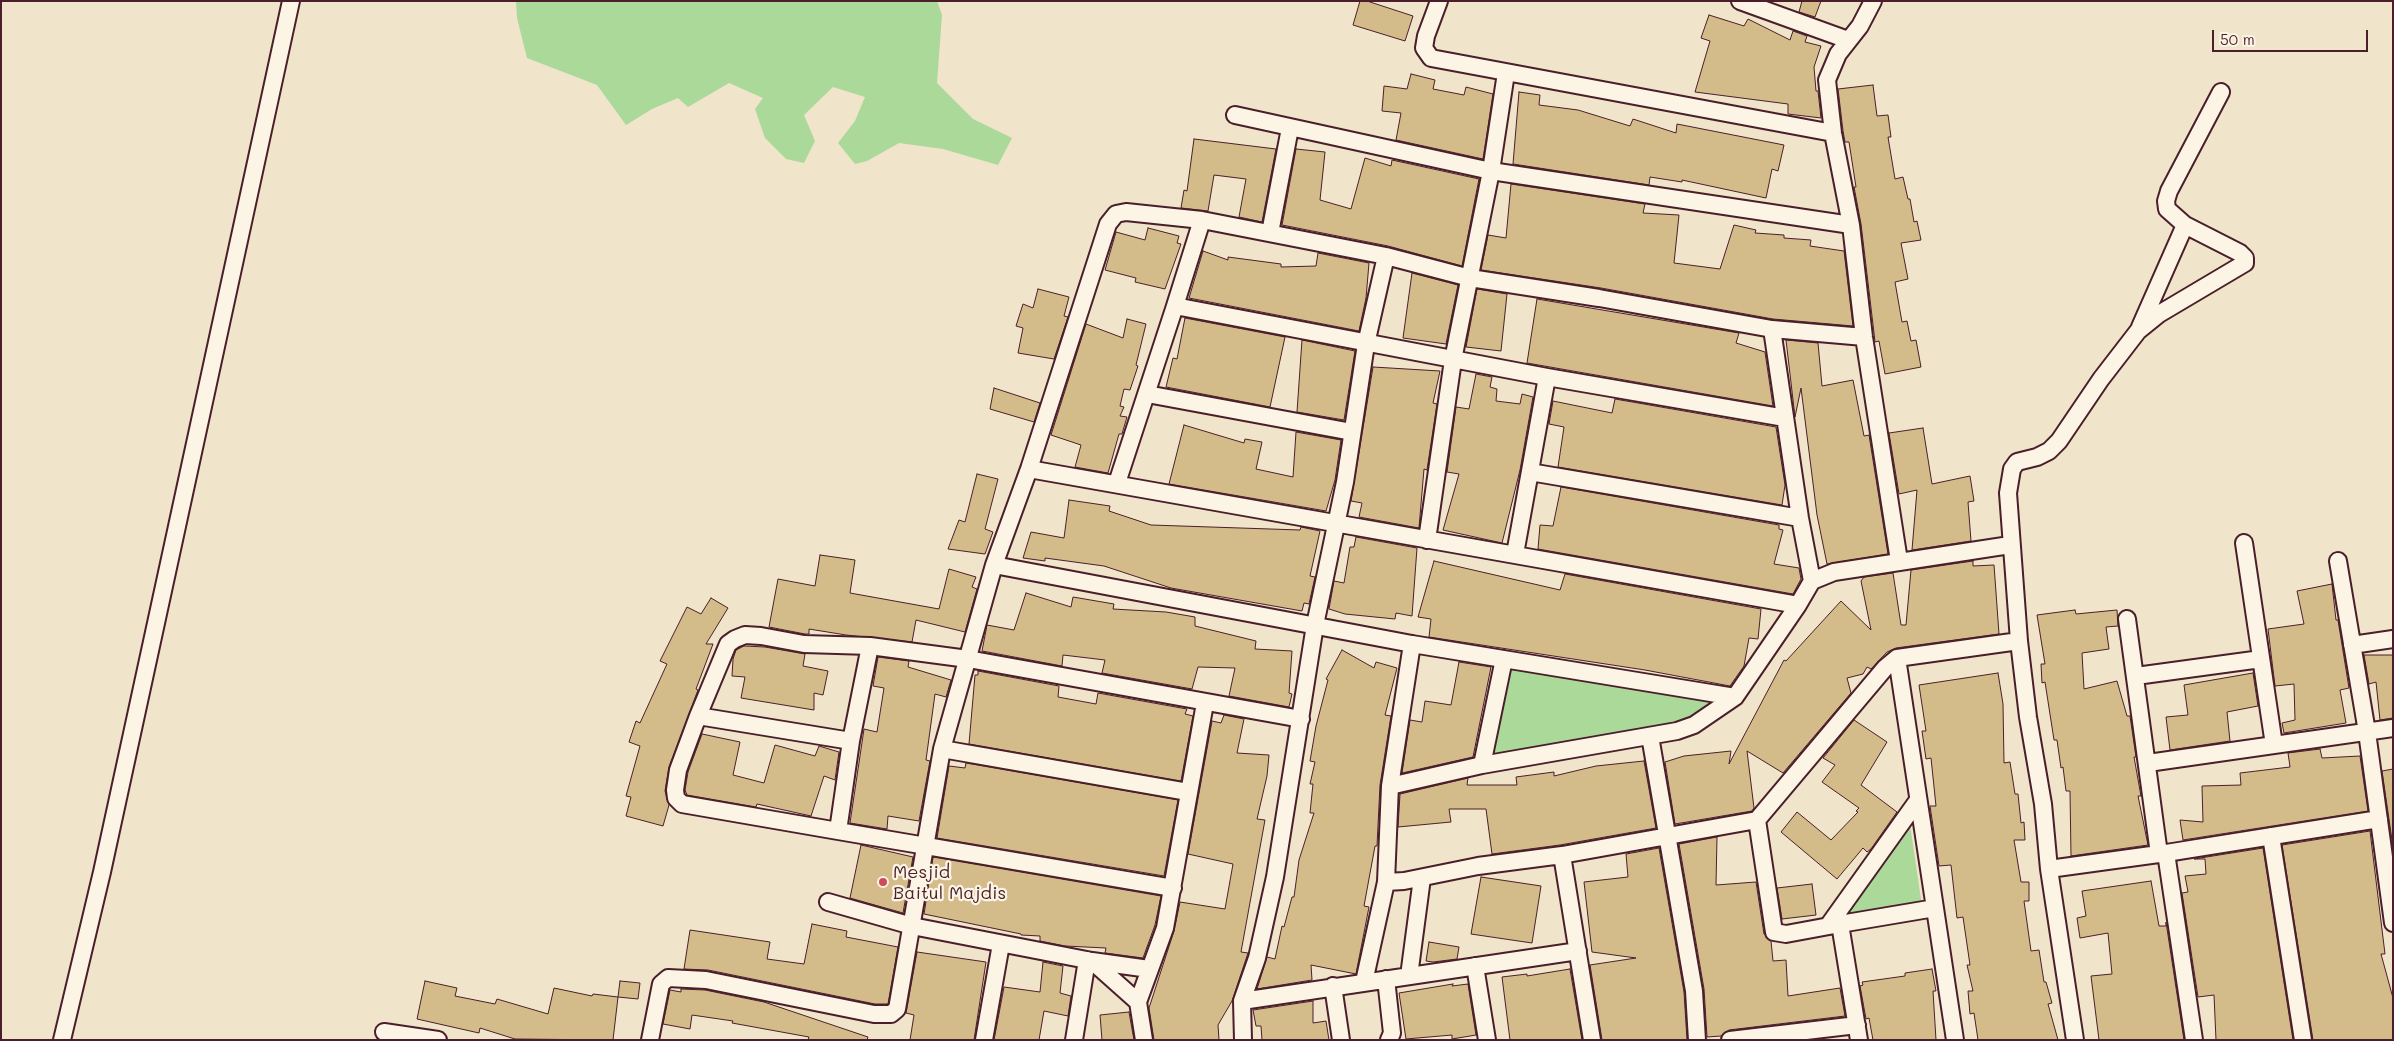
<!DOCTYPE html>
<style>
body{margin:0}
#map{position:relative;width:2394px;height:1041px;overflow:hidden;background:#f0e4ca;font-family:Mali,sans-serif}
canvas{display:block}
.frame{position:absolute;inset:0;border:2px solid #4a1f2b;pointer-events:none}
.scale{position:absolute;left:2212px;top:30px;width:156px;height:22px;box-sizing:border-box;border:2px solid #4a1f2b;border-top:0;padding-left:6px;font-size:15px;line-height:18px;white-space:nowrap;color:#4a1f2b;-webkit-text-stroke:4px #fcf5e5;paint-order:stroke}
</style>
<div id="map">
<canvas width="2394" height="1041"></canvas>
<div class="frame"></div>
<div class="scale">50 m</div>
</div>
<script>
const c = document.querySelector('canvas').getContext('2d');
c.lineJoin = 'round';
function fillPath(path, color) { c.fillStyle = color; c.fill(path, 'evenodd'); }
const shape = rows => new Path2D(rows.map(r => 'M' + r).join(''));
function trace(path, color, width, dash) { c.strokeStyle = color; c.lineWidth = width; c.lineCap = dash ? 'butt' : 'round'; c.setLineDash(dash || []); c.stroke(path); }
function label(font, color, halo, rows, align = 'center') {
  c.font = font + ' Mali,sans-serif'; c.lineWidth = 4.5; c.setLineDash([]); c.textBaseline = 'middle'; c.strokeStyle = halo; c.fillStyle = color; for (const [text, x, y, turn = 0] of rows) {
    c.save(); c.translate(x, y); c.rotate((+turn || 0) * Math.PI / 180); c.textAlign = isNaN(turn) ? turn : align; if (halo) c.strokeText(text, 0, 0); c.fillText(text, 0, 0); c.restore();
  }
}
const green = shape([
 [516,1,937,1,942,15,937,83,973,119,1012,138,998,165,943,149,899,143,867,161,855,164,838,143,855,121,865,97,833,87,804,115,815,141,804,163,786,159,765,138,755,109,763,98,729,83,688,107,678,98,652,109,626,125,597,85,527,58,517,18],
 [1507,663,1721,698,1682,722,1492,757],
 [1909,818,1922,906,1845,918]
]);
const building = shape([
 [1360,1,1367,1,1413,16,1405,41,1353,25,1360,1],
 [1802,1,1821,1,1815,17,1799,12,1802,1],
 [1709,15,1744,26,1748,19,1790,40,1793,31,1807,36,1805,42,1821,46,1814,67,1816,91,1818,91,1821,118,1788,114,1788,104,1695,92,1710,41,1701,38,1709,15],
 [1411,74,1435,80,1433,89,1464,95,1466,87,1493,94,1483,159,1396,140,1401,113,1382,111,1384,86,1407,89,1411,74],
 [1873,85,1877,116,1888,115,1891,137,1888,137,1895,179,1903,177,1908,199,1910,199,1914,222,1917,221,1921,240,1901,243,1908,279,1895,282,1902,322,1907,321,1911,341,1916,340,1921,367,1885,374,1879,341,1875,342,1874,333,1861,224,1854,187,1856,187,1849,142,1845,142,1843,131,1838,89,1873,85],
 [1519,92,1540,95,1539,105,1578,110,1630,126,1633,119,1676,133,1677,124,1784,145,1778,171,1772,169,1766,198,1682,180,1682,182,1650,177,1649,185,1513,164,1519,92],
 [1194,139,1276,149,1262,222,1239,217,1246,179,1214,175,1208,211,1181,208,1184,190,1187,191,1194,139],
 [1296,149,1325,152,1320,200,1351,209,1365,158,1391,166,1392,160,1479,179,1462,266,1388,246,1282,225,1296,149],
 [1511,184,1645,204,1643,213,1679,215,1674,263,1720,269,1734,225,1756,230,1755,233,1784,235,1784,238,1811,240,1810,246,1844,251,1853,326,1773,319,1601,288,1481,270,1488,235,1506,238,1511,184],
 [1148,228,1179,236,1177,243,1181,244,1165,289,1135,282,1136,278,1105,270,1116,232,1145,240,1148,228],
 [1203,251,1228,260,1228,257,1281,264,1281,267,1316,266,1318,253,1369,263,1366,298,1359,331,1189,298,1203,251],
 [1412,273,1458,285,1446,344,1403,338,1412,273],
 [1038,289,1069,297,1064,316,1068,317,1054,359,1018,353,1023,328,1016,326,1023,304,1033,308,1038,289],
 [1477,289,1507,294,1501,351,1466,347,1477,289],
 [1537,299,1739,333,1736,343,1765,352,1773,406,1527,363,1537,299],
 [1185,318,1285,337,1270,407,1166,387,1173,358,1177,359,1185,318],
 [1127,319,1146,324,1136,365,1138,366,1130,390,1124,389,1120,406,1124,407,1120,416,1127,417,1122,434,1119,434,1108,473,1075,467,1081,445,1051,435,1086,324,1123,338,1127,319],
 [1302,340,1355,351,1344,420,1297,412,1302,340],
 [1786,340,1818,343,1822,386,1853,380,1864,436,1869,435,1888,554,1827,564,1817,515,1801,388,1795,417,1786,340],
 [1373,367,1440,371,1433,403,1437,404,1427,470,1424,469,1419,528,1359,517,1362,503,1351,501,1373,367],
 [1476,374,1492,377,1490,387,1497,389,1496,401,1520,404,1522,394,1533,397,1520,470,1502,543,1443,530,1459,474,1447,472,1456,407,1469,409,1476,374],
 [994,388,1040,403,1034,422,990,409,994,388],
 [1615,399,1776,427,1785,485,1782,505,1558,467,1564,427,1549,424,1553,401,1612,413,1615,399],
 [1184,425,1244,443,1245,439,1262,442,1256,469,1293,477,1296,432,1341,440,1335,480,1326,511,1169,484,1184,425],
 [1923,428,1932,484,1970,476,1974,501,1968,502,1971,541,1912,550,1917,490,1899,494,1889,433,1923,428],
 [977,474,998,479,985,529,993,532,985,554,948,549,959,520,965,522,977,474],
 [1561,487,1779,525,1779,529,1783,530,1774,564,1799,568,1801,579,1793,594,1538,549,1540,525,1553,526,1561,487],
 [1069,500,1110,506,1109,511,1151,525,1300,530,1301,527,1320,531,1310,576,1315,577,1309,604,1304,603,1302,611,1171,588,1104,566,1045,558,1045,561,1023,558,1031,532,1064,538,1069,500],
 [1356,537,1417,548,1412,616,1396,613,1395,619,1345,614,1329,609,1334,581,1344,583,1350,547,1354,547,1356,537],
 [820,555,855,560,850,593,939,609,949,569,976,577,972,587,977,589,965,632,916,620,912,642,846,635,809,629,809,634,805,634,769,627,778,579,815,586,820,555],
 [1434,561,1560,590,1565,574,1761,609,1758,639,1749,638,1744,666,1730,686,1645,670,1429,637,1431,619,1418,617,1434,561],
 [1973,561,1973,566,1994,565,1999,634,1896,648,1887,652,1871,669,1867,667,1863,674,1847,678,1851,693,1783,773,1747,751,1754,808,1752,811,1675,824,1665,762,1684,756,1731,751,1729,764,1784,660,1786,661,1841,601,1871,630,1861,581,1864,577,1893,573,1901,625,1906,625,1911,570,1973,561],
 [2332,584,2336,620,2338,620,2349,688,2340,690,2346,723,2284,733,2282,723,2295,720,2294,684,2275,686,2268,629,2304,624,2297,591,2332,584],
 [1026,593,1071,607,1073,597,1114,604,1113,609,1166,612,1195,617,1195,626,1256,641,1255,649,1292,651,1289,693,1292,694,1289,707,1229,696,1235,668,1198,667,1192,689,1102,673,1105,660,1063,655,1062,666,982,651,987,625,1014,630,1026,593],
 [711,598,728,608,706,644,713,644,696,689,698,690,669,767,665,791,669,805,663,826,626,816,631,797,626,796,640,746,629,742,636,721,640,723,667,664,660,661,687,607,701,614,711,598],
 [2075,610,2076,614,2117,610,2118,626,2106,627,2109,649,2082,653,2084,689,2117,681,2127,716,2130,716,2136,757,2134,757,2141,796,2138,796,2148,845,2071,856,2070,791,2066,791,2063,767,2061,768,2057,740,2054,740,2045,682,2042,683,2041,664,2045,664,2037,615,2075,610],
 [744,646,765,647,805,654,803,666,828,671,823,695,814,693,814,710,741,698,745,677,732,676,733,659,736,650,744,646],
 [1342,650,1374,668,1376,662,1397,668,1385,715,1391,716,1380,785,1377,846,1375,846,1364,906,1369,907,1356,974,1311,965,1312,980,1257,989,1267,957,1275,959,1282,926,1284,927,1292,897,1294,897,1299,860,1314,813,1310,813,1313,784,1310,784,1315,762,1310,761,1316,726,1328,680,1326,679,1342,650],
 [2364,655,2393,655,2393,718,2380,720,2376,682,2369,684,2364,655],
 [878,657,909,661,908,667,951,680,946,697,935,694,926,760,930,761,919,821,888,816,887,829,850,823,864,729,877,732,884,688,873,686,878,657],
 [1459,662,1491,667,1473,757,1402,773,1410,720,1422,722,1425,701,1451,705,1459,662],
 [978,671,1059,686,1058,697,1096,704,1098,693,1187,709,1185,714,1193,716,1181,781,969,744,975,675,978,675,978,671],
 [1998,673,2003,704,2004,763,2010,762,2015,794,2018,794,2021,823,2024,822,2025,840,2014,840,2021,882,2029,882,2029,901,2024,901,2031,951,2039,950,2044,982,2046,982,2052,1003,2048,1004,2058,1040,1978,1040,1974,1013,1970,1014,1968,991,1973,991,1967,965,1970,965,1963,917,1957,918,1951,865,1939,866,1930,806,1936,806,1931,758,1926,759,1922,731,1926,731,1919,685,1998,673],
 [2253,673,2258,706,2227,712,2230,741,2170,750,2166,717,2188,715,2184,685,2253,673],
 [1224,715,1244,719,1237,753,1269,755,1267,776,1257,819,1265,820,1241,952,1248,953,1232,1001,1218,1025,1219,1040,1154,1040,1149,1008,1174,931,1180,902,1225,909,1233,864,1188,854,1212,721,1221,723,1224,715],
 [1854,720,1887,742,1861,785,1897,812,1871,849,1867,852,1863,848,1837,879,1781,832,1797,812,1831,840,1858,812,1856,811,1859,808,1822,782,1835,765,1823,758,1854,720],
 [702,734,740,742,733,775,764,783,775,745,815,756,819,746,839,752,835,780,824,776,811,816,757,804,756,807,687,795,685,790,688,772,702,734],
 [2320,749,2322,758,2360,756,2368,811,2183,840,2180,820,2203,822,2202,786,2241,785,2240,773,2290,767,2288,753,2320,749],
 [1644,761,1656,828,1560,845,1492,854,1486,809,1449,809,1451,822,1398,827,1400,794,1468,778,1467,785,1517,785,1516,777,1554,772,1554,776,1596,766,1644,761],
 [966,763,1178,800,1164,876,937,838,949,766,965,768,966,763],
 [2393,769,2393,847,2382,771,2393,769],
 [2370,831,2385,954,2381,954,2393,998,2393,1040,2313,1040,2282,845,2370,831],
 [1717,837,1716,885,1756,882,1764,934,1771,941,1773,961,1786,960,1788,996,1840,988,1845,1016,1729,1030,1721,1036,1707,1037,1704,989,1679,844,1717,837],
 [861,845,913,857,903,913,850,898,861,845],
 [1659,848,1684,992,1687,1040,1602,1040,1590,965,1636,958,1592,952,1584,882,1628,877,1626,854,1659,848],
 [2263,848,2293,1040,2216,1040,2214,995,2198,997,2182,893,2188,892,2185,876,2206,874,2205,859,2194,859,2263,848],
 [933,857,1161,896,1155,925,1143,958,1105,953,1106,948,1065,946,1040,941,1040,936,1021,935,1021,934,924,914,933,857],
 [1481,877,1541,886,1532,943,1471,934,1481,877],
 [2151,881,2159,926,2166,926,2166,922,2184,1040,2099,1040,2091,976,2112,974,2108,933,2080,938,2077,918,2086,916,2082,891,2151,881],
 [1812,884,1816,915,1782,919,1777,888,1812,884],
 [812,924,847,931,846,937,898,947,888,1004,875,1004,708,970,684,969,690,930,770,942,767,959,804,964,812,924],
 [1429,942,1459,947,1457,959,1433,962,1426,961,1429,942],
 [917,952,986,962,974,1040,910,1040,914,1015,906,1013,917,952],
 [1043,962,1063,966,1060,993,1071,996,1068,1016,1044,1011,1039,1040,994,1040,1004,987,1040,992,1043,962],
 [1570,969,1582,1040,1510,1040,1502,977,1527,974,1527,976,1570,969],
 [1932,969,1936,991,1933,991,1936,1040,1873,1040,1869,1018,1866,1019,1860,986,1863,985,1862,982,1905,976,1905,973,1932,969],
 [425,981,457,988,455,996,495,1004,497,999,548,1014,554,988,592,996,593,994,618,997,613,1040,515,1039,480,1028,479,1033,417,1019,425,981],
 [620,981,640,983,638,999,618,997,620,981],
 [1453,984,1452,986,1468,984,1476,1035,1452,1039,1452,1035,1406,1039,1399,993,1453,984],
 [681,989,705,990,764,1002,868,1037,867,1040,808,1040,809,1037,732,1023,733,1021,692,1015,690,1029,663,1024,670,990,681,992,681,989],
 [1313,1001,1313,1023,1326,1021,1329,1040,1262,1040,1261,1026,1256,1026,1253,1010,1313,1001],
 [1129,1012,1134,1040,1102,1040,1100,1015,1129,1012]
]);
const minor = shape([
 [1439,1,1426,36,1424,48,1431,58,1833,133],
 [1740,1,1848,40],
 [1873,1,1860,26,1838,54,1827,80,1833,133,1851,225,1864,337,1899,561],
 [1235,115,1491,171,1851,225],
 [1270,233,1290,128],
 [2140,327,2185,225],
 [1772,329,1800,518,1812,581],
 [1147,394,1352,432],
 [1785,418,1547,377,1175,306,1202,220,1386,256,1470,278,1599,298,1772,329,1864,337],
 [1029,469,1798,605],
 [1530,472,1800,518],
 [1117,483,1175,306],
 [1427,540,1453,360,1491,171,1506,73],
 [2244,543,2274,745],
 [1515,554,1547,377],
 [2338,561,2367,732,2393,923],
 [994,565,1412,644,1735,697],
 [2127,619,2159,854],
 [1412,644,1390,786,1386,882,1404,881,1478,866,1562,855,1757,820,1885,668,1897,658,2019,641],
 [2352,645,2393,639],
 [870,646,851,741,838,831,1173,888],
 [1897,658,1955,1040],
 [2136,676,2261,659],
 [698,716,678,770,675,790,676,798,682,804,838,831],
 [1650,736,1694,991,1697,1040],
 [851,741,698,716,728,644,735,639,745,635,761,636,804,644,870,646,968,659,1301,719],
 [942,749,1188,792],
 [2148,763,2393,728],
 [1482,765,1504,659],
 [1390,786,1482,765,1677,731,1694,725,1735,697,1798,605,1812,581,1834,572,2010,545],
 [1757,820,1774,932,1786,934,1840,924],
 [2271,836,2303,1040],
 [2166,853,2194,1040],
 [1562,855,1592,1040],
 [2049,869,2166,853,2379,819],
 [828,902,912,926,1092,961,1149,969],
 [1828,926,1918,800],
 [1092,961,1138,1002],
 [1475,966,1487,1040],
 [1409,976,1422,878],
 [1386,979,1392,1033,1389,1040],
 [1364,982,1386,882],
 [1333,986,1341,1040],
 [1242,1001,1578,951],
 [384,1032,438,1040],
 [62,1040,102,872,291,1],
 [650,1040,661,984,668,978,706,980,874,1014,891,1014,897,1009,942,749,994,565,1029,469,1108,224,1116,214,1126,212,1202,220],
 [984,1040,1001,944],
 [1074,1040,1087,960],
 [1144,1040,1138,1002,1165,928,1205,703],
 [1243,1040,1242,1001,1257,958,1275,877,1315,625,1345,482,1366,344,1386,256],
 [1730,1040,1857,1025],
 [1859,1040,1840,924,1935,908],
 [2075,1040,2049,869,2043,804,2028,717,2019,641,2008,493,2012,469,2017,462,2037,457,2049,451,2059,441,2101,379,2138,331,2159,314,2245,263,2245,258,2240,253,2185,225,2167,209,2166,201,2169,191,2221,92]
]);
const markers = [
 [883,882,5,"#d1495b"]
];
const poiNames = [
 ["Mesjid",893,872],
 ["Baitul Majdis",893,893]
];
fillPath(green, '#aad999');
fillPath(building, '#d4bb8a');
trace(building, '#4a1f2b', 1);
trace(minor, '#4a1f2b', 20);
trace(minor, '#fcf5e5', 16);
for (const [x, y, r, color] of markers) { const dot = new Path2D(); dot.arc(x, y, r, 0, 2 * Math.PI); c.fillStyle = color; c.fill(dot); trace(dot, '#fcf5e5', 2); }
label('18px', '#4a1f2b', '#fcf5e5', poiNames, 'left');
</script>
